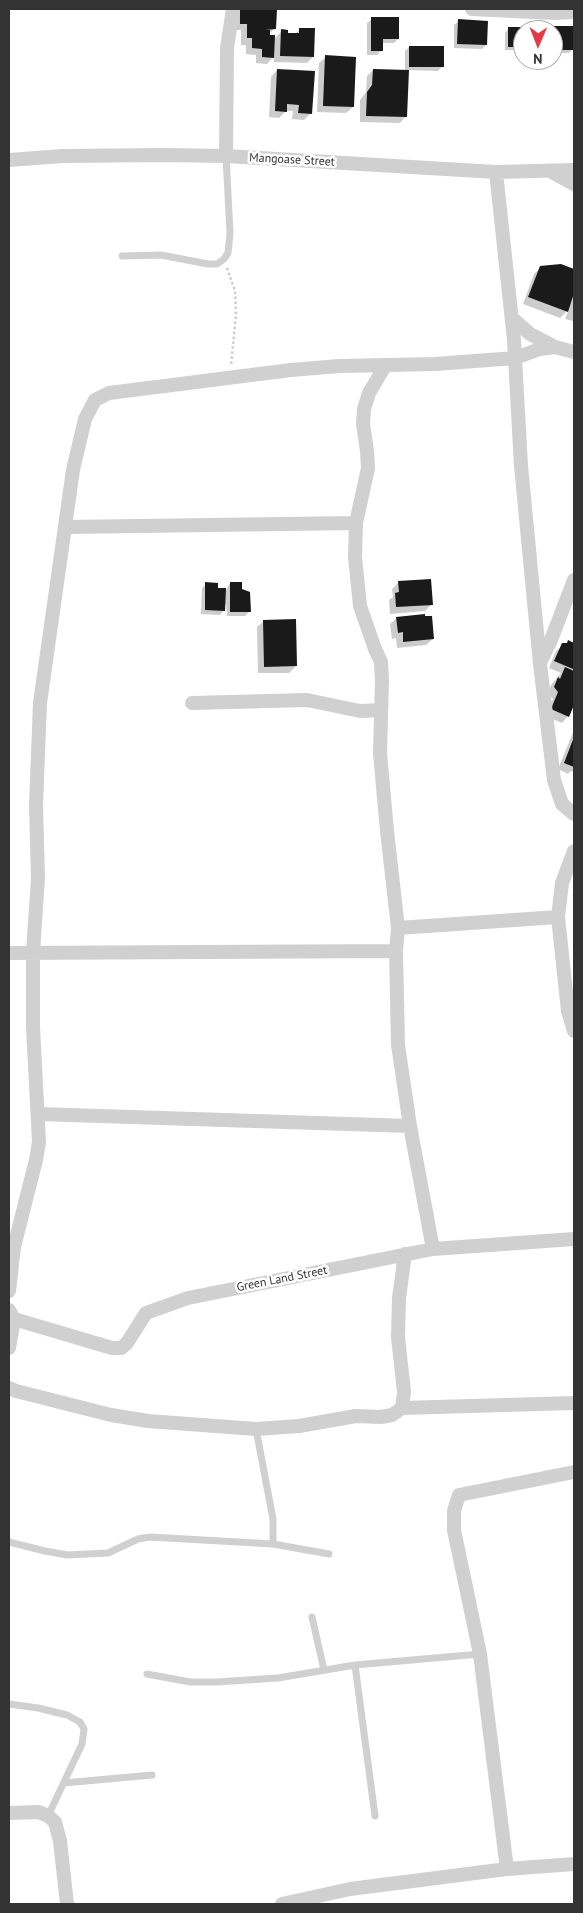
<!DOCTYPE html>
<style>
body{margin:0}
#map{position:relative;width:583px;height:1913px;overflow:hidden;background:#fff;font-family:"PT Sans",sans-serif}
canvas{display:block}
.frame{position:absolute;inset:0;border:10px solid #333;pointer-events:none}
.north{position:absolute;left:513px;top:20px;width:50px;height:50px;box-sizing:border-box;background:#fff;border:1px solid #adadad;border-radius:50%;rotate:181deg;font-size:14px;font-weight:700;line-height:20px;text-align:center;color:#333}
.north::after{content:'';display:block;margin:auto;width:18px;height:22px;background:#e63946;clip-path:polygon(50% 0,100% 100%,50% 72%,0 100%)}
</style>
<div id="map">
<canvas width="583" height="1913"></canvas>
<div class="frame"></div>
<div class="north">N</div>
</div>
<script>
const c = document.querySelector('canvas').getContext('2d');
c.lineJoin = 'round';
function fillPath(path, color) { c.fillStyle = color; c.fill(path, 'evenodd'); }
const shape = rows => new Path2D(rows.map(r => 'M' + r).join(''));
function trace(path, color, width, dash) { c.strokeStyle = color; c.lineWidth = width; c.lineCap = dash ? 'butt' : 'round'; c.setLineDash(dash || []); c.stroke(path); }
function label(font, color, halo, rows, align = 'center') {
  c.font = font + ' "PT Sans",sans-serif'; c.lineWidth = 5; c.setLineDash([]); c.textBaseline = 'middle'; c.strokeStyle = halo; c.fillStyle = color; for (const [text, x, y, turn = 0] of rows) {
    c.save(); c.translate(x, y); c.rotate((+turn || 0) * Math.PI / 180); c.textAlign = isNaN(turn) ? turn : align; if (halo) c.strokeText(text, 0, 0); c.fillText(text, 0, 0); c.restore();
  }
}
const shadow = shape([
 [241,9,275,28,267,36,274,39,282,31,287,34,295,34,300,29,313,57,307,63,274,62,274,56,267,64,256,63,256,55,246,54,246,45,241,45,241,30,233,30,234,16],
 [372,19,398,39,394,43,382,43,381,51,377,55,367,55,367,23],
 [459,21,486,45,482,49,454,48,454,25],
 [546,27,573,27,573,49,569,53,553,53,553,30,543,30],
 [509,28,531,30,523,30,523,54,521,54,521,50,505,50,505,33],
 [409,47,442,67,438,71,407,70,406,116,400,123,360,122,360,100,366,92,367,76,373,70,405,71,405,51],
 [326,57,353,107,346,113,317,112,319,63],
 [277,70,311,113,304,120,292,119,293,111,286,111,279,118,269,117,271,77],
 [561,266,574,270,574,326,573,321,565,319,569,309,560,318,523,304,534,274,541,267],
 [399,582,432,604,425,611,390,614,389,600,393,597,392,589],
 [230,583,241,590,249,612,245,616,227,616,226,604,224,604,224,610,220,615,201,614,202,588,206,584,217,590,226,590],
 [397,618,433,639,426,645,397,648,396,638,392,639,390,624],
 [264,621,296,666,289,673,258,673,257,627],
 [568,642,574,644,574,702,568,716,562,723,545,716,553,699,548,694,551,685,561,673,549,668,556,651],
 [574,730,574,772,571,771,568,774,558,769]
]);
const building = shape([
 [240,9,277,9,276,29,265,30,270,30,270,35,275,35,274,58,262,57,262,49,252,48,252,38,247,38,247,24,240,24],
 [371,17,399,17,399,39,383,39,383,51,371,51],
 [458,19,488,21,487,45,457,44],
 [545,26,574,26,574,50,553,50,553,30,545,30],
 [508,27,532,27,532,30,523,30,523,47,508,47],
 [299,28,315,28,314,57,280,56,281,29,288,30,288,33,299,33],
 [409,46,444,46,444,67,409,67],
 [325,55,356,57,354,107,323,106],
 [277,69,315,71,312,114,298,113,299,105,287,104,287,112,275,111],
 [373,69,409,70,407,117,366,116,367,92,372,85],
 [561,264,574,269,574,293,568,312,528,297,540,266],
 [431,579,433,605,396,607,395,593,399,592,398,581],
 [205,582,218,583,218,588,226,588,225,611,205,610],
 [230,582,242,582,242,589,250,592,251,612,230,612],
 [425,614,425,616,432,616,434,639,403,642,403,632,398,633,396,617],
 [296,619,297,666,264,667,263,620],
 [568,640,574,643,573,669,554,661,562,643,567,643],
 [565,667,574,671,574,705,569,717,551,709,558,692,554,687,558,677,560,679],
 [574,737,574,767,564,763]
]);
const path = shape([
 [227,268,235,291,236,314,231,366]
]);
const lane = shape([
 [122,256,161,255,208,264,217,264,224,259,228,253,230,233,226,156],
 [256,1429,273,1519,273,1544],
 [9,1542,45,1551,67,1555,108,1553,138,1539,150,1537,273,1544,329,1554],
 [312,1617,324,1670],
 [355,1665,375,1816],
 [147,1674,190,1682,217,1682,278,1678,355,1665,480,1654],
 [9,1704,38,1708,67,1715,80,1722,84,1729,82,1744,48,1816],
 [64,1783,152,1775]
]);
const street = shape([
 [472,9,554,13,574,12],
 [226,156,227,48,233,9],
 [9,160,62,156,165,155,226,156,496,172,574,170],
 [496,172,514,340,521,466,540,664,554,780,562,804,574,814],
 [552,172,574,184],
 [512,318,530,334,555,347,574,352],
 [385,366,369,393,364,409,363,424,367,451,368,468,356,523,355,557,360,606,375,649,381,662,382,680,380,753,387,831,398,928,396,951,398,1045,410,1126,433,1249],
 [65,527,356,523],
 [540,663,551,640,574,580],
 [192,703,307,700,360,711,381,710],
 [574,851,562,883,558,917,568,1011,574,1031],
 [398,928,558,917],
 [9,953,396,951],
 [38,1114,410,1126],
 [9,1291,14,1247,36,1160,39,1142,33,1027,33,952,38,878,36,805,40,703,73,470,85,419,95,400,109,393,291,370,339,366,435,364,515,358,540,349,555,347],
 [9,1310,14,1319,9,1348],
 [14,1319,112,1348,121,1348,127,1343,146,1313,188,1298,433,1249,574,1239],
 [9,1388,16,1391,111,1415,148,1421,256,1429,299,1426,356,1416,381,1417,392,1415,402,1408,574,1403],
 [402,1408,404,1392,398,1337,399,1298,405,1254],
 [9,1813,39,1812,48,1816,55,1822,60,1841,67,1904],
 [507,1869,480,1654,454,1530,454,1511,459,1495,574,1472],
 [282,1904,350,1889,507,1869,574,1864]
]);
const streetNames = [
 ["Mangoase Street",292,160,3],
 ["Green Land Street",282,1279,-11]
];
fillPath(shadow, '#0003');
fillPath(building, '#1a1a1a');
trace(path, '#cdcdcd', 2.5, [2.5, 2.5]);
trace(lane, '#d0d0d0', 7);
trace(street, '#d0d0d0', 14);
label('12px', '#333', '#fff', streetNames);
</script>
